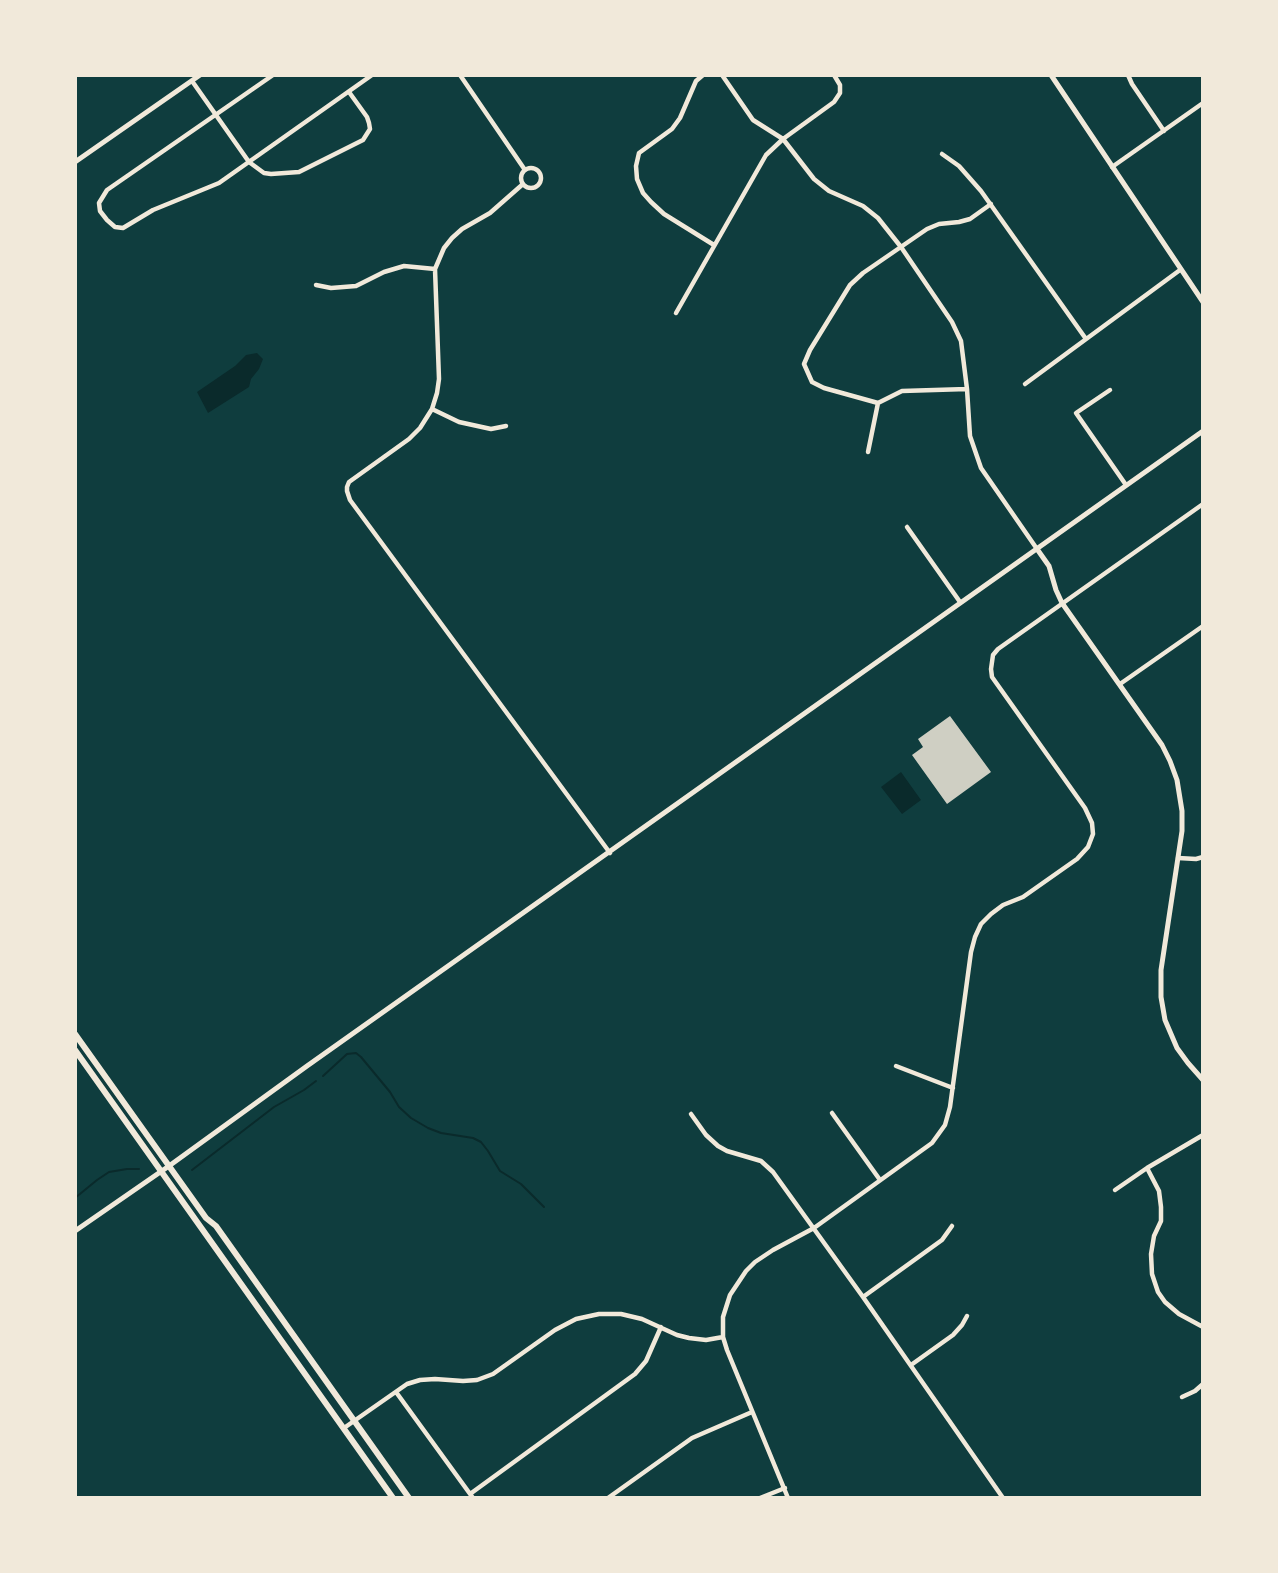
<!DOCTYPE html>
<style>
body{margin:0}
#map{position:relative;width:1278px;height:1573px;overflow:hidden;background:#0f3d3e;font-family:Quicksand,sans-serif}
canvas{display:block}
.frame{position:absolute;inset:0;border:77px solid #f1e9da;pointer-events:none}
</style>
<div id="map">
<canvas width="1278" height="1573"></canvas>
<div class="frame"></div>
</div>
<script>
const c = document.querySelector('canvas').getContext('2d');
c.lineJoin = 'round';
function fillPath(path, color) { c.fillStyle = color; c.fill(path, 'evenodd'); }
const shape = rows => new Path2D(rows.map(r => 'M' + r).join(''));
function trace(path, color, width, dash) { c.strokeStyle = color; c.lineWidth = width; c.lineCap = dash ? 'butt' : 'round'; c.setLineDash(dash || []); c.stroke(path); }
const water = shape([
 [257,353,263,359,259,369,251,379,249,387,208,413,197,392,235,366,246,355],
 [901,772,921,800,902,814,881,787]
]);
const stream = shape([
 [323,1076,347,1054,356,1053,361,1057,390,1092,399,1107,411,1118,428,1128,441,1133,473,1138,481,1142,488,1151,500,1171,521,1184,544,1207],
 [192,1170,274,1107,304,1090,316,1081],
 [75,1198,97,1180,109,1172,127,1169,139,1169]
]);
const building = shape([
 [950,716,991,772,947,804,912,755,923,747,918,739]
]);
const minor = shape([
 [273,75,107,190,99,203,100,211,107,220,115,227,123,228,153,210,219,183,372,75],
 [460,75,525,170],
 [703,75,696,81,680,118,672,129,639,153,636,166,637,179,643,193,651,202,664,214,714,245],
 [722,75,753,120,783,139,814,179,829,191,863,206,878,218,901,247,952,322,961,341,967,389,970,436,981,468,1037,549],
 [1128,75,1132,84,1164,131],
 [192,81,249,162,264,173,271,174,299,172,363,140,370,129,369,123,367,117,349,92],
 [942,154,959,166,981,191,1086,339],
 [1112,167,1203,103],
 '521 178a10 10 0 1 1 20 0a10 10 0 1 1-20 0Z',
 [523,184,490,213,462,229,452,238,444,248,435,269,439,379,437,393,432,409,420,428,409,439,349,482,347,487,347,491,350,500,610,853],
 [316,285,331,288,356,286,384,272,404,266,435,269],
 [676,313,766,155,783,139,834,102,840,93,840,85,834,75],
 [1025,384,1180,270],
 [967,389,902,391,878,403,824,388,812,382,804,364,810,350,850,285,863,273,927,229,939,224,959,222,970,219,991,204],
 [1110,390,1076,413,1126,485],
 [432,409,459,422,491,429,506,426],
 [868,452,878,403],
 [907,527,960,602],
 [1120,684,1203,626],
 [1178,858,1196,859,1203,857],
 [896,1066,953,1088],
 [832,1113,880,1180],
 [691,1114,706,1135,718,1146,727,1151,761,1161,773,1172,863,1297,1003,1498],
 [1147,1168,1159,1191,1161,1207,1161,1221,1154,1236,1151,1254,1152,1274,1158,1292,1165,1302,1179,1314,1203,1327],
 [1115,1190,1147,1168,1203,1135],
 [863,1297,942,1240,952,1226],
 [911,1365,953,1335,962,1325,967,1316],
 [396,1392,473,1498],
 [1182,1397,1195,1391,1203,1384],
 [344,1428,407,1384,420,1380,435,1379,463,1381,477,1380,493,1374,555,1330,576,1319,599,1314,621,1314,642,1319,677,1335,689,1338,706,1340,723,1337],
 [470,1494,635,1374,646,1361,661,1327],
 [608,1498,692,1438,752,1412],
 [760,1498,785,1488],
 [788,1498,727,1350,723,1337,723,1317,730,1295,746,1271,755,1262,773,1250,814,1228,932,1143,945,1125,950,1107,971,952,975,937,981,924,991,914,1003,905,1023,897,1077,859,1088,847,1093,834,1092,823,1085,808,992,677,991,669,993,655,998,649,1203,504]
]);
const tertiary = shape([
 [1051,75,1203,302],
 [75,162,200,75],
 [1037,549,1049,566,1056,590,1062,603,1162,745,1170,761,1177,780,1182,811,1182,831,1161,970,1161,997,1165,1020,1177,1048,1188,1063,1203,1080],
 [75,1231,169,1166,307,1066,1203,431]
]);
const secondary = shape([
 [75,1034,206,1218,216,1226,409,1498],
 [75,1050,393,1498]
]);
fillPath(water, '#0a2a2b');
trace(stream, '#0a2a2b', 2);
fillPath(building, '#cfcfc3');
trace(minor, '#f1e9da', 4.5);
trace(tertiary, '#f1e9da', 5);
trace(secondary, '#f1e9da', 6);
</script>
